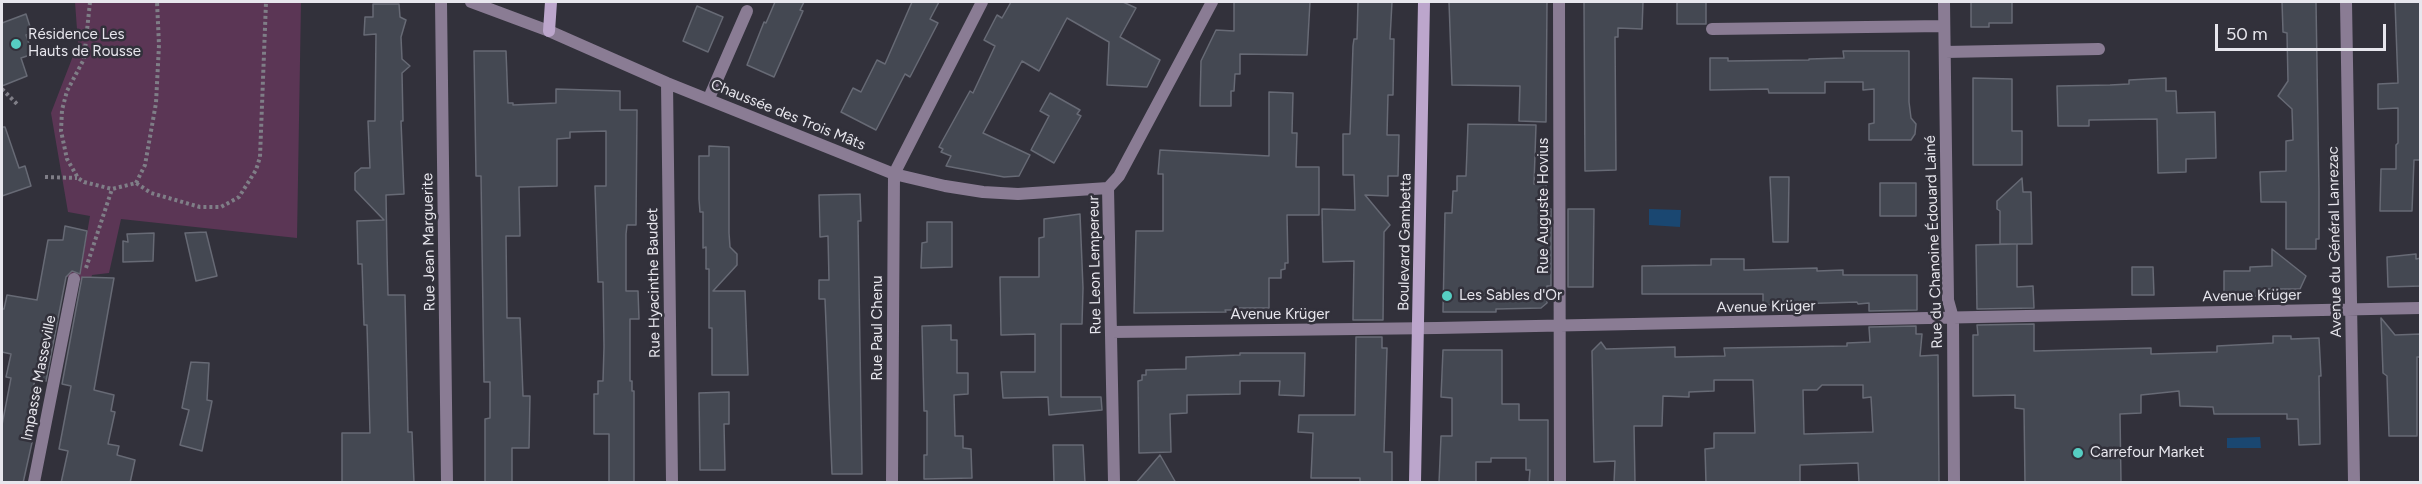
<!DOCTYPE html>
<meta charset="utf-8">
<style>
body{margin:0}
#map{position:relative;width:2422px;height:484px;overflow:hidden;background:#32313b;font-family:Figtree,sans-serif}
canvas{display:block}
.frame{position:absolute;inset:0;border:3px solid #e7e6ed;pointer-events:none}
.scale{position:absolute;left:2215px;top:24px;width:171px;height:27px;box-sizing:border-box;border:3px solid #e7e6ed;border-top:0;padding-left:8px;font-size:18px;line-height:21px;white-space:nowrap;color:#e7e6ed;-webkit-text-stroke:4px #32313b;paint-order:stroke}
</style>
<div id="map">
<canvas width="2422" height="484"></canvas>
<div class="frame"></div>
<div class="scale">50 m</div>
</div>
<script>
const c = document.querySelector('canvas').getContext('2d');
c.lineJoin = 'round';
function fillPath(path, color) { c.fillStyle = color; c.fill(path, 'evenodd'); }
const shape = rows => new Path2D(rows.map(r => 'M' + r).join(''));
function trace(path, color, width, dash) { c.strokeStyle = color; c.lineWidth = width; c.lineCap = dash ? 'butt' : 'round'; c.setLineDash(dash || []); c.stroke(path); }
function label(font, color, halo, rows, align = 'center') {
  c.font = font + ' Figtree,sans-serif'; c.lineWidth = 5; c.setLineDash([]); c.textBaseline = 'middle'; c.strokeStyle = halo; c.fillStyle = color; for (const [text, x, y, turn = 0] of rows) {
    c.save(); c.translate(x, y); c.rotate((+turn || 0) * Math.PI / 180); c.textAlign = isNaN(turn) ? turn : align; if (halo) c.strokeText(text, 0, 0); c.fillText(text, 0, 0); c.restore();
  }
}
const green = shape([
 [75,2,301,2,297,238,121,219,109,273,92,275,90,282,65,276,82,262,90,216,68,212,51,113,78,43]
]);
const water = shape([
 [1649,209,1681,210,1680,227,1649,225],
 [2260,437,2261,448,2227,448,2227,438]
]);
const building = shape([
 [775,2,804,2,800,10,803,11,774,77,747,65,764,22,766,23,775,2],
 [912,2,939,2,930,19,938,23,910,77,905,74,876,130,841,112,853,88,861,92,877,60,885,64,912,2],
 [1011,2,1123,2,1136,8,1120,37,1160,60,1147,87,1107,85,1109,42,1067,18,1039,71,1022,61,983,133,1030,155,1019,176,1004,177,946,166,951,156,941,152,943,149,939,147,970,91,973,93,995,46,984,40,997,15,1002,18,1011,2],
 [1234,2,1310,2,1307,55,1240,54,1240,74,1235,74,1234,91,1231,91,1231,106,1200,106,1201,61,1216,30,1234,31,1234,2],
 [1358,2,1392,2,1390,39,1394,39,1393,95,1388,95,1387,135,1399,135,1398,176,1388,176,1388,196,1365,195,1390,225,1384,232,1383,320,1353,320,1354,261,1323,262,1322,209,1355,210,1354,175,1343,175,1343,134,1350,134,1353,46,1354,39,1357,39,1358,2],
 [1449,2,1547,2,1546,122,1519,121,1520,86,1452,85,1449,2],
 [1584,2,1643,2,1642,29,1618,28,1618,37,1615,37,1616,170,1585,171,1584,2],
 [1677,2,1706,2,1706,24,1677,24,1677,2],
 [1971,2,2012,2,2012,23,1989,23,1989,27,1971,27,1971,2],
 [2282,2,2316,2,2319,191,2319,239,2316,239,2316,249,2286,249,2286,202,2261,202,2260,172,2286,171,2286,141,2293,140,2292,109,2278,96,2288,81,2287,33,2283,32,2282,2],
 [2395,2,2421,2,2421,160,2414,160,2412,211,2380,211,2381,169,2396,169,2396,145,2398,143,2398,108,2378,109,2378,84,2398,83,2395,2],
 [373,4,399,4,400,17,406,20,401,37,402,59,410,66,402,73,403,121,401,121,404,194,386,195,387,252,388,295,405,295,408,432,412,432,414,483,342,483,342,433,370,433,367,325,364,325,362,264,358,264,357,221,384,220,355,190,355,173,361,168,370,168,368,121,375,121,376,34,364,35,365,17,373,17,373,4],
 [697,6,723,17,708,52,683,41,697,6],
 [26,14,32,33,26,35,33,54,21,58,27,76,2,86,2,23,26,14],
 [474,51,506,51,508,103,513,103,513,105,556,103,556,89,620,91,620,110,637,110,636,225,627,225,626,234,626,291,638,291,639,319,630,319,630,381,632,381,632,391,634,391,634,483,609,483,609,434,594,434,594,394,598,394,598,381,603,381,604,347,603,282,598,282,595,186,606,186,606,131,570,132,570,138,557,139,557,186,519,187,520,236,506,236,507,318,520,318,523,396,530,396,529,448,512,448,512,483,485,483,485,419,490,418,490,382,484,382,481,176,476,176,474,51],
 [1843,51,1909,51,1909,102,1911,118,1916,124,1915,134,1911,140,1869,140,1869,124,1874,123,1874,89,1863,90,1863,82,1825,82,1825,93,1769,93,1768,89,1710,90,1710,58,1728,58,1728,61,1809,60,1809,59,1844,58,1843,51],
 [1973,78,2012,79,2012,131,2022,131,2022,165,1973,165,1973,78],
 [2166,78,2166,91,2176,91,2177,113,2215,112,2216,158,2186,159,2186,172,2158,173,2157,119,2089,120,2089,126,2058,126,2057,86,2110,85,2129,84,2129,80,2166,78],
 [1269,92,1293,93,1292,133,1297,133,1296,167,1319,167,1319,215,1287,215,1288,263,1285,263,1285,269,1281,270,1281,278,1269,278,1269,308,1238,308,1237,310,1225,310,1226,312,1134,313,1136,231,1163,231,1163,174,1158,174,1160,150,1269,156,1269,92],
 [1050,93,1080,110,1077,114,1081,116,1054,163,1031,150,1049,116,1040,111,1050,93],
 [1468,124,1536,125,1534,184,1546,183,1546,209,1551,209,1551,286,1547,286,1547,303,1541,308,1496,309,1496,312,1443,312,1445,213,1452,213,1453,191,1457,191,1457,176,1466,176,1468,124],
 [2,127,5,127,19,168,25,166,31,186,2,196,2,127],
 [709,146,729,147,729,233,730,247,737,254,737,265,713,291,745,291,748,375,712,375,712,328,709,328,709,269,706,269,706,247,703,248,703,212,700,212,699,199,699,156,709,156,709,146],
 [1770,177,1789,177,1788,242,1773,242,1770,177],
 [2022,178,2023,192,2031,192,2032,244,2017,244,2017,287,2033,286,2034,308,1977,309,1976,245,2016,244,2000,244,2000,211,1997,209,1997,201,2022,178],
 [1880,183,1916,183,1916,216,1880,216,1880,183],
 [860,194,861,221,858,221,862,474,832,474,825,299,819,299,819,280,829,280,828,236,820,237,819,195,860,194],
 [1568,209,1594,209,1593,287,1568,287,1568,209],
 [1080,214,1083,288,1082,324,1061,324,1061,397,1101,397,1102,410,1049,415,1048,397,1003,398,1001,372,1035,372,1035,334,1001,335,1000,277,1039,277,1039,238,1044,237,1044,219,1080,214],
 [927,222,952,222,952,267,921,268,922,243,927,242,927,222],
 [65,226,87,231,80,274,72,271,66,277,46,381,35,379,24,437,33,438,23,483,2,483,2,425,11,378,6,377,11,354,2,352,2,309,4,309,7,295,37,300,48,240,63,240,65,226],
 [206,232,217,276,196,281,185,233,206,232],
 [154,233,153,261,123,262,123,241,128,242,127,234,154,233],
 [2272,249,2306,276,2300,289,2263,289,2263,296,2224,296,2224,271,2250,271,2250,267,2272,266,2272,249],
 [2416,254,2416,259,2421,258,2421,286,2388,287,2387,257,2416,254],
 [1711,259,1744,259,1744,270,1817,268,1817,271,1843,270,1843,275,1917,275,1917,310,1869,311,1869,303,1858,304,1857,302,1763,305,1763,294,1642,294,1642,266,1711,265,1711,259],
 [2132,267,2153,267,2154,295,2132,295,2132,267],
 [82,277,114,278,94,390,114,395,111,411,115,412,108,444,119,446,117,455,135,460,130,483,61,483,68,451,59,449,71,386,62,384,82,277],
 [2381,318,2395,335,2421,334,2421,357,2417,357,2417,436,2389,436,2387,376,2383,373,2381,318],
 [2034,324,2034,351,2151,348,2151,354,2217,352,2217,346,2273,343,2273,336,2291,336,2291,339,2319,338,2321,376,2319,376,2320,444,2299,445,2298,419,2287,419,2287,414,2214,414,2213,407,2180,406,2179,391,2141,395,2141,413,2120,414,2121,483,2025,483,2024,409,2015,408,2015,395,1973,396,1973,335,1978,335,1977,325,2034,324],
 [951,325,951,340,957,340,957,373,968,373,968,394,954,395,955,436,963,436,963,448,971,449,972,478,924,479,924,455,927,455,927,411,924,411,922,326,951,325],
 [1916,326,1916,334,1922,334,1920,356,1938,355,1939,483,1859,483,1858,463,1800,465,1800,483,1706,483,1705,449,1714,448,1714,433,1755,433,1753,380,1714,380,1714,391,1689,392,1689,397,1663,396,1662,426,1634,426,1635,483,1614,483,1615,461,1594,462,1592,351,1601,342,1606,349,1675,347,1675,357,1725,356,1724,348,1847,346,1847,343,1870,342,1869,327,1916,326],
 [1822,385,1863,385,1863,398,1871,397,1873,432,1804,434,1803,390,1817,390,1822,385],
 [1356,337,1382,337,1382,348,1387,348,1384,452,1392,452,1392,483,1360,483,1360,478,1311,478,1313,433,1298,432,1299,415,1355,415,1356,337],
 [1443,350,1502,350,1502,404,1519,404,1519,420,1548,420,1548,483,1529,483,1530,470,1526,470,1526,458,1491,458,1491,462,1476,462,1476,483,1439,483,1441,436,1452,436,1452,398,1441,397,1443,350],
 [1240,353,1305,353,1304,396,1279,395,1280,381,1240,381,1240,394,1187,395,1187,413,1170,414,1171,452,1139,453,1138,381,1142,380,1142,375,1146,375,1146,370,1186,369,1186,357,1240,355,1240,353],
 [191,362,209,363,207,400,212,401,202,451,180,445,189,410,182,408,191,362],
 [729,392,729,424,724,424,725,470,700,470,699,393,729,392],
 [1053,445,1083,445,1085,483,1054,483,1053,445],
 [1160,455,1176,483,1136,483,1160,455]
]);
const path = shape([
 [90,2,84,59,67,91,62,110,61,131,67,159,78,178,84,182,112,189,136,183,151,193,200,207,221,207,239,197,256,170,260,157,266,2],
 [2,89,17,104],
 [45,177,77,178],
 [136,183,145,165,156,103,159,45,157,2],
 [86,268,112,189]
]);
const lane = shape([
 [709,98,747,11]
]);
const street = shape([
 [441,2,447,482],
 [471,2,549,31,667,83,894,174,945,186,983,192,1018,194,1108,188],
 [1559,2,1560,482],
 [1944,2,1948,300,1953,318,1954,482],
 [2346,2,2354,482],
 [1712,29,1944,26],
 [1945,52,2099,49],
 [667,83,672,482],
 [1111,332,1437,328,2420,308],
 [34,482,74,279],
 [892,482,894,174,982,2],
 [1114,482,1108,188,1119,176,1212,2]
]);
const secondary = shape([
 [549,31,551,2],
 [1415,482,1424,2]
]);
const markers = [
 [16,44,6,"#56cec3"],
 [1447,296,6,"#56cec3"],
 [2078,453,6,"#56cec3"]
];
const poiNames = [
 ["Résidence Les",28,35],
 ["Hauts de Rousse",28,52],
 ["Les Sables d'Or",1459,296],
 ["Carrefour Market",2090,453]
];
const streetNames = [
 ["Chaussée des Trois Mâts",788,115,22],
 ["Rue Auguste Hovius",1544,206,-90],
 ["Rue Jean Marguerite",429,242,-91],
 ["Boulevard Gambetta",1405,242,-89],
 ["Rue du Chanoine Édouard Lainé",1934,242,-92],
 ["Avenue du Général Lanrezac",2335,242,-91],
 ["Rue Leon Lempereur",1095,265,-91],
 ["Rue Hyacinthe Baudet",654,283,-91],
 ["Avenue Krüger",2252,296,-1],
 ["Avenue Krüger",1766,307,-1],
 ["Avenue Krüger",1280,315],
 ["Rue Paul Chenu",878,328,-90],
 ["Impasse Masseville",39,378,-79]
];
fillPath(green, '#5b3655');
fillPath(water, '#1a4771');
fillPath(building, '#444852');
trace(building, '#676a75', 1.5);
trace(path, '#7f7e87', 4, [3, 3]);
trace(lane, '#8a7c94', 12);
trace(street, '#8a7c94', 12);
trace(secondary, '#bca6cc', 12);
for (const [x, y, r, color] of markers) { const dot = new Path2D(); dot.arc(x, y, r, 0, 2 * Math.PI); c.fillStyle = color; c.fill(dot); trace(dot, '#32313b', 2); }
label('15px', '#e7e6ed', '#32313b', poiNames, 'left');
label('15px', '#e7e6ed', '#32313b', streetNames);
</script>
